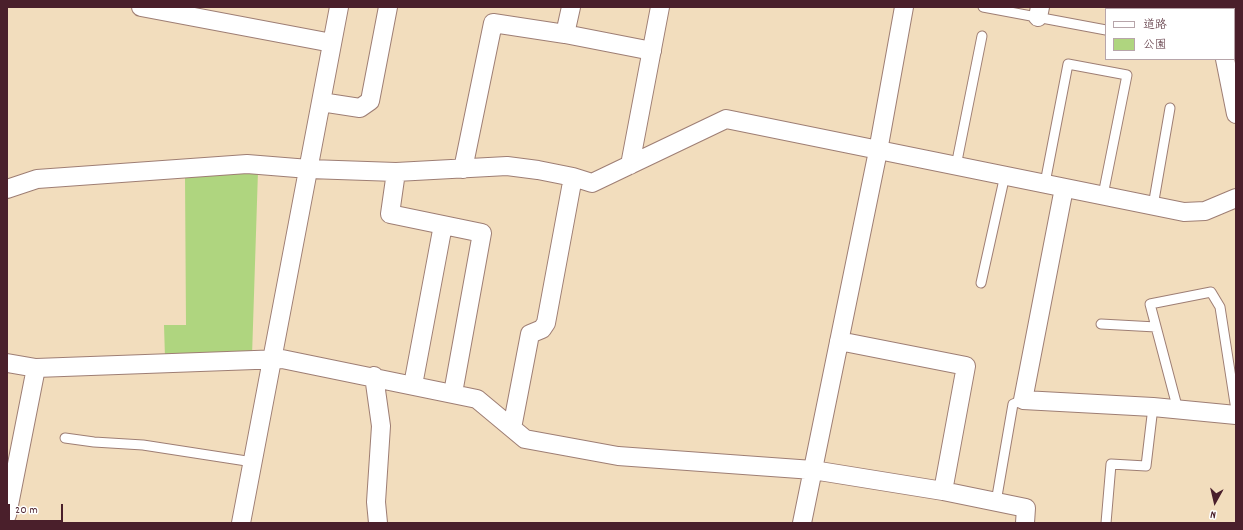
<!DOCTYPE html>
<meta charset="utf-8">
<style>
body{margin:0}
#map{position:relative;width:1243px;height:530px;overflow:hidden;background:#f2ddbd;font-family:Dekko,"Klee One",sans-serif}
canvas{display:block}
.frame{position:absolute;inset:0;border:8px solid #4a1f2b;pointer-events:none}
.legend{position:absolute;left:1105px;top:8px;width:130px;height:52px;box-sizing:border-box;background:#fff;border:1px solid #b7a5aa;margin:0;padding:5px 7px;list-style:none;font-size:12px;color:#4a1f2b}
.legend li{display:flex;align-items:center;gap:8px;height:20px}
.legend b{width:20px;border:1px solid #b7a5aa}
.north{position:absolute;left:1195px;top:482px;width:40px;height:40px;-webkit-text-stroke:3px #fff;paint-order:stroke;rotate:188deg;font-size:11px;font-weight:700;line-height:16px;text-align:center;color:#4a1f2b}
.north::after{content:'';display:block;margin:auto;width:14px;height:18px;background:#4a1f2b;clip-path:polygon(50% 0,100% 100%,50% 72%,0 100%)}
.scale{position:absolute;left:8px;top:504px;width:55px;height:18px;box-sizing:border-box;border:2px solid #4a1f2b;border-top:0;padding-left:5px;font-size:12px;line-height:14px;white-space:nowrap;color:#4a1f2b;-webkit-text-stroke:3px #fff;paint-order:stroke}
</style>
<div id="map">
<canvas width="1243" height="530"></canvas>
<div class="frame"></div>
<ul class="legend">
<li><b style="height:5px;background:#fff"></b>道路</li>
<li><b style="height:11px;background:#afd57f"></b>公園</li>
</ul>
<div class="north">N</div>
<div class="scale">20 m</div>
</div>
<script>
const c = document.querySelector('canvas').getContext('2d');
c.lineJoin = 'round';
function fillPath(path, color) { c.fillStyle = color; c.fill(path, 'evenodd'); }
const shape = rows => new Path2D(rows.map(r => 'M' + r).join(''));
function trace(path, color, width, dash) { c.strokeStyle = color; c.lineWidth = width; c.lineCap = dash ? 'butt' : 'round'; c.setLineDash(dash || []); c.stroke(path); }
const green = shape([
 [258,171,252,356,165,358,164,325,186,325,185,176]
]);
const lane = shape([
 [983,7,1106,30],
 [956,166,982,36],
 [1045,183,1068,64,1127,75,1103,195],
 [1153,206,1170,108],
 [981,283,1005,175],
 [1101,324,1156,327],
 [1178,410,1150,304,1211,292,1220,307,1236,410],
 [65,438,94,442,143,445,253,462],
 [996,502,1013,404,1023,400],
 [1106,523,1111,464,1146,466,1153,407]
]);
const street = shape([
 [141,7,332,43],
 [1213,7,1213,9],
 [1038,17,1040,7],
 [565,34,571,7],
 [1225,59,1236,114],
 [321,102,360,108,370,101,388,7],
 [630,165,660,7],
 [463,169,493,23,565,34,652,51],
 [396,172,390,214,482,233,453,393],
 [1064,188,1023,400,1153,407,1236,415],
 [7,189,37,179,247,164,309,169,396,172,507,166,538,170,573,177,592,183,726,119,1184,212,1205,211,1236,198],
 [839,341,966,366,943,491],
 [7,363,36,368,282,359,477,399,525,439,618,456,813,470,943,491,1026,508,1025,523],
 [374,376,381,426,376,502,378,523],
 [413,385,443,225],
 [512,428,530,334,542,329,546,323,573,177],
 [7,515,36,368],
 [241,523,339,7],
 [802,523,878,151,904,7]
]);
fillPath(green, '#afd57f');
trace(lane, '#9e7e74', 11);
trace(street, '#9e7e74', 20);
trace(lane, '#fff', 9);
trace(street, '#fff', 18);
</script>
